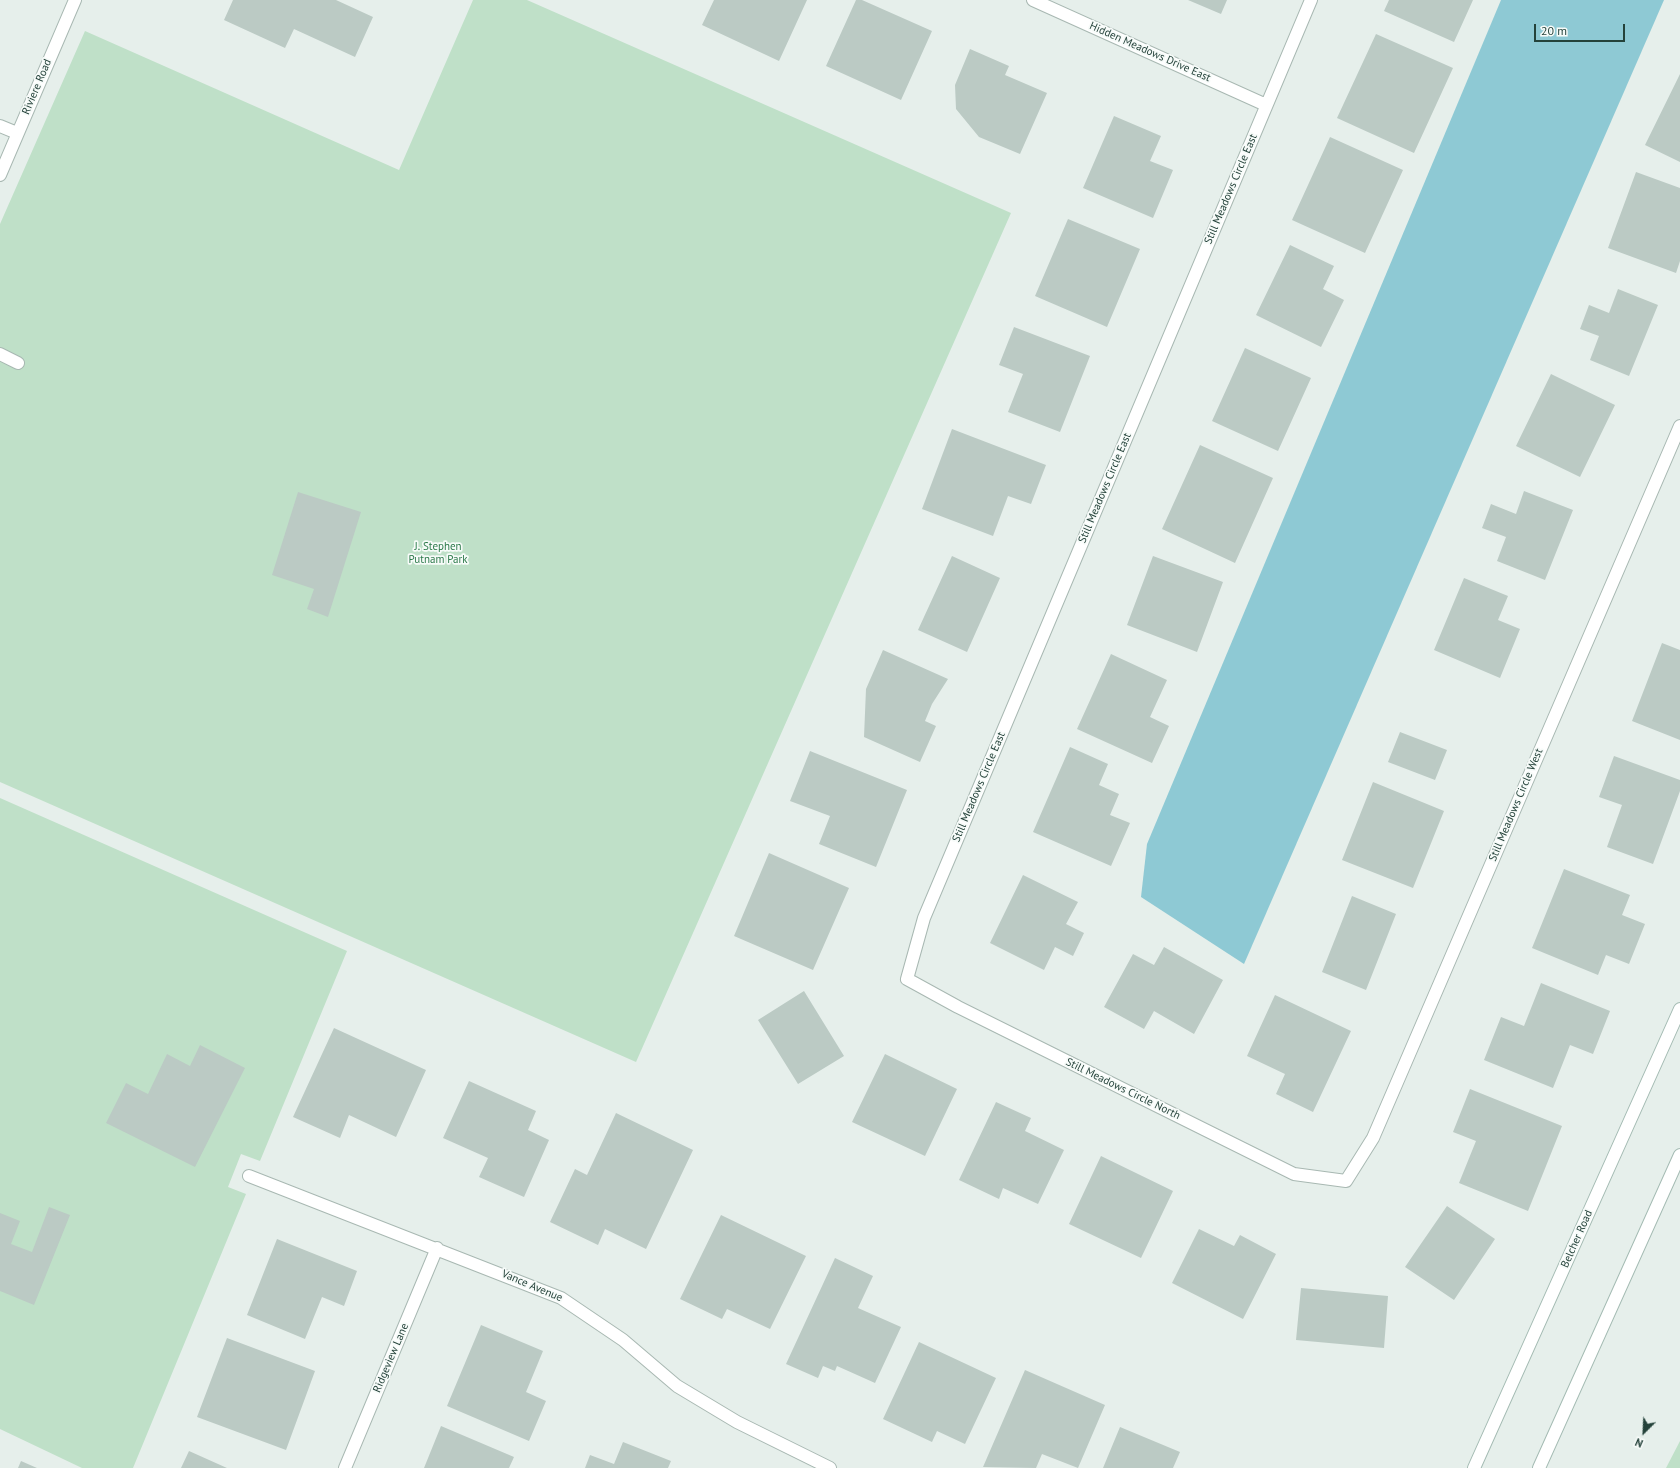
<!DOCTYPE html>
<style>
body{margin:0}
#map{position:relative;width:1680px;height:1468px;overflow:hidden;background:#e6efeb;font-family:"PT Sans",sans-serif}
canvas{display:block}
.north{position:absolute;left:1624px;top:1412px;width:40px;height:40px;-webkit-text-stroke:3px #f7fbf9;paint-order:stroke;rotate:204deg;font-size:11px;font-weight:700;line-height:16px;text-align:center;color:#24423a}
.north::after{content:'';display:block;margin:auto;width:14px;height:18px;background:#24423a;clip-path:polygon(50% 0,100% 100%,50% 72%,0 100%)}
.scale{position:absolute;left:1534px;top:24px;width:91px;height:18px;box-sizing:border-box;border:2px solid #24423a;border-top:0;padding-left:5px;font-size:12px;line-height:14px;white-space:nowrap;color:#24423a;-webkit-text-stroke:3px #f7fbf9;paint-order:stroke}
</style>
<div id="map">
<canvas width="1680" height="1468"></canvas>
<div class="north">N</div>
<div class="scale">20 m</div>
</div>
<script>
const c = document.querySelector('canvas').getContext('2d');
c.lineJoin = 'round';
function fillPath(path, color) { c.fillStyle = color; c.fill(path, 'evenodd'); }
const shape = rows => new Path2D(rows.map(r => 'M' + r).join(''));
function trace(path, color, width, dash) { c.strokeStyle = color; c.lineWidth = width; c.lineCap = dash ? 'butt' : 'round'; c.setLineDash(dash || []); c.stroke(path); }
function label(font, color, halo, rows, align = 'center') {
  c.font = font + ' "PT Sans",sans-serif'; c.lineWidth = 3.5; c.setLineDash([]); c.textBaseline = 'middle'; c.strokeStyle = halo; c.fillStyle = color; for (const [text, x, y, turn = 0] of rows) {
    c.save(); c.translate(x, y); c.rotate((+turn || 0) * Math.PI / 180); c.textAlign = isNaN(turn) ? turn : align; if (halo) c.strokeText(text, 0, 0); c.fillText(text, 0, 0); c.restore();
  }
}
const green = shape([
 [473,0,527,0,1011,213,636,1062,0,782,0,224,85,31,399,170],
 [0,798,347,951,260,1161,241,1154,228,1187,246,1194,133,1468,82,1468,0,1429],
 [1680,1441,1680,1468,1666,1468]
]);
const water = shape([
 [1501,0,1664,0,1244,964,1141,897,1147,844]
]);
const building = shape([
 [233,0,336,0,373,17,355,57,294,29,285,48,224,20],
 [714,0,807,0,779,61,702,25],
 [856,0,862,0,932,31,901,100,826,66],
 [1188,0,1227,0,1221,14],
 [1389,0,1473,0,1454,42,1384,11],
 [1376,34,1453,68,1414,153,1337,118],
 [970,49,1009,66,1005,75,1047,93,1020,154,979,137,956,109,955,85],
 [1680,74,1680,162,1645,145],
 [1114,116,1161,136,1150,161,1173,170,1153,218,1083,188],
 [1330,137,1403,170,1365,253,1292,220],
 [1636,172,1680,188,1680,261,1676,273,1608,248],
 [1068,219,1140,249,1107,327,1035,296],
 [1290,245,1334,266,1323,289,1344,300,1321,347,1256,315],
 [1618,289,1658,305,1629,376,1590,360,1599,336,1580,329,1589,305,1609,313],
 [1014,327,1090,356,1060,432,1008,412,1023,374,999,365],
 [1245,348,1311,378,1278,451,1212,421],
 [1551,374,1615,405,1580,477,1516,446],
 [952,429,1046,465,1031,504,1008,496,993,536,922,509],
 [1200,445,1273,478,1235,563,1162,529],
 [1524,491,1573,510,1545,580,1497,561,1506,537,1482,528,1491,504,1516,514],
 [298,492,361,512,328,617,307,609,314,589,272,575],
 [952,556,1000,578,967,652,918,630],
 [1153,556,1223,582,1197,652,1127,625],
 [1464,578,1508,596,1498,620,1520,629,1500,678,1434,650],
 [1662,643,1680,650,1680,740,1632,721],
 [883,650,948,679,932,704,925,721,936,726,920,762,864,737,866,689],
 [1111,654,1167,680,1150,717,1169,726,1152,763,1077,729],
 [1400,732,1447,750,1435,780,1388,762],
 [1070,747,1108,764,1099,785,1119,794,1110,815,1130,823,1111,866,1033,832],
 [810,751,907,790,876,867,819,844,830,816,790,801],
 [1614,756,1680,780,1680,791,1653,864,1607,847,1622,805,1599,797],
 [1373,782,1444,811,1413,888,1342,860],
 [769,853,849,888,813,970,734,936],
 [1564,869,1630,895,1622,915,1645,924,1629,964,1606,955,1598,975,1532,948],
 [1023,875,1078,902,1066,924,1084,933,1073,956,1055,947,1044,970,990,943],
 [1352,896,1396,914,1366,990,1322,972],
 [1164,947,1223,980,1194,1034,1154,1011,1144,1029,1104,1007,1133,954,1154,965],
 [1541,983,1610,1011,1593,1054,1570,1045,1553,1088,1484,1060,1501,1017,1524,1026],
 [804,991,844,1056,798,1084,758,1020],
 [1275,995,1351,1031,1313,1112,1276,1094,1285,1074,1247,1056],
 [334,1028,426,1070,396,1137,349,1115,340,1138,293,1117],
 [200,1045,245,1068,195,1167,106,1123,126,1083,148,1094,167,1054,190,1066],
 [885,1054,957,1089,925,1156,852,1122],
 [469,1081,536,1111,528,1130,549,1140,524,1197,479,1177,488,1158,443,1138],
 [1470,1089,1562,1126,1528,1211,1459,1183,1476,1141,1453,1132],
 [996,1102,1031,1118,1025,1131,1064,1150,1038,1204,1003,1188,999,1199,959,1180],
 [616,1113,693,1150,646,1249,605,1229,598,1245,550,1222,575,1169,587,1175],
 [1101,1156,1173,1191,1141,1258,1069,1224],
 [1447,1206,1495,1239,1454,1300,1405,1267],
 [49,1207,70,1215,34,1305,0,1291,0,1213,20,1221,11,1244,32,1252],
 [721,1215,806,1256,770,1329,727,1309,722,1319,680,1299],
 [1199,1229,1234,1246,1240,1235,1276,1254,1243,1319,1172,1283],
 [277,1239,357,1271,344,1306,322,1297,305,1339,247,1315],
 [835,1258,873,1276,858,1308,901,1327,875,1383,837,1366,835,1371,823,1366,818,1378,786,1364],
 [1301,1288,1388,1296,1384,1348,1296,1340],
 [481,1325,543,1351,526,1392,546,1401,529,1441,447,1406],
 [227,1338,315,1371,286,1450,197,1417],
 [919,1342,996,1378,965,1444,937,1431,932,1442,883,1419],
 [1025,1370,1105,1405,1078,1468,1042,1454,1036,1468,983,1467],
 [441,1426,514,1457,509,1468,424,1468],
 [1120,1427,1180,1452,1173,1468,1103,1468],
 [623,1442,671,1461,668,1468,585,1468,590,1455,614,1464],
 [189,1451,227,1468,181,1468],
 [21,1461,37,1468,18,1468]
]);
const lane = shape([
 [0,354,18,363]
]);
const street = shape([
 [1033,0,1266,105],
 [1311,0,924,918,907,979,958,1007,1294,1174,1346,1181,1373,1138,1680,426],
 [0,126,17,133],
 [0,175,75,0],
 [249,1176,561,1298,623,1340,677,1386,737,1422,830,1468],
 [345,1468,437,1248]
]);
const secondary = shape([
 [1474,1468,1680,1009],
 [1539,1468,1680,1155]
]);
const streetNames = [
 ["Hidden Meadows Drive East",1150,52,24],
 ["Riviere Road",37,87,-67],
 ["Still Meadows Circle East",1231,189,-67],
 ["Still Meadows Circle East",1105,488,-67],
 ["Still Meadows Circle East",979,787,-67],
 ["Still Meadows Circle West",1516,805,-67],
 ["Still Meadows Circle North",1123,1089,26],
 ["Belcher Road",1577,1239,-66],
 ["Vance Avenue",532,1286,23],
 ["Ridgeview Lane",391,1358,-67]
];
const parkNames = [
 ["J. Stephen",438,547],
 ["Putnam Park",438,560]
];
fillPath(green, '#bfe0c8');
fillPath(water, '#8ec9d4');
fillPath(building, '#bbcac4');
trace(lane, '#a8b8b2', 14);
trace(street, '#a8b8b2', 14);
trace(secondary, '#a4bbb3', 14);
trace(lane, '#fff', 12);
trace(street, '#fff', 12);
trace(secondary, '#fff', 12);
label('11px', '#24423a', '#f7fbf9', streetNames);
label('11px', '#2d7a4b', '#f7fbf9', parkNames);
</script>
